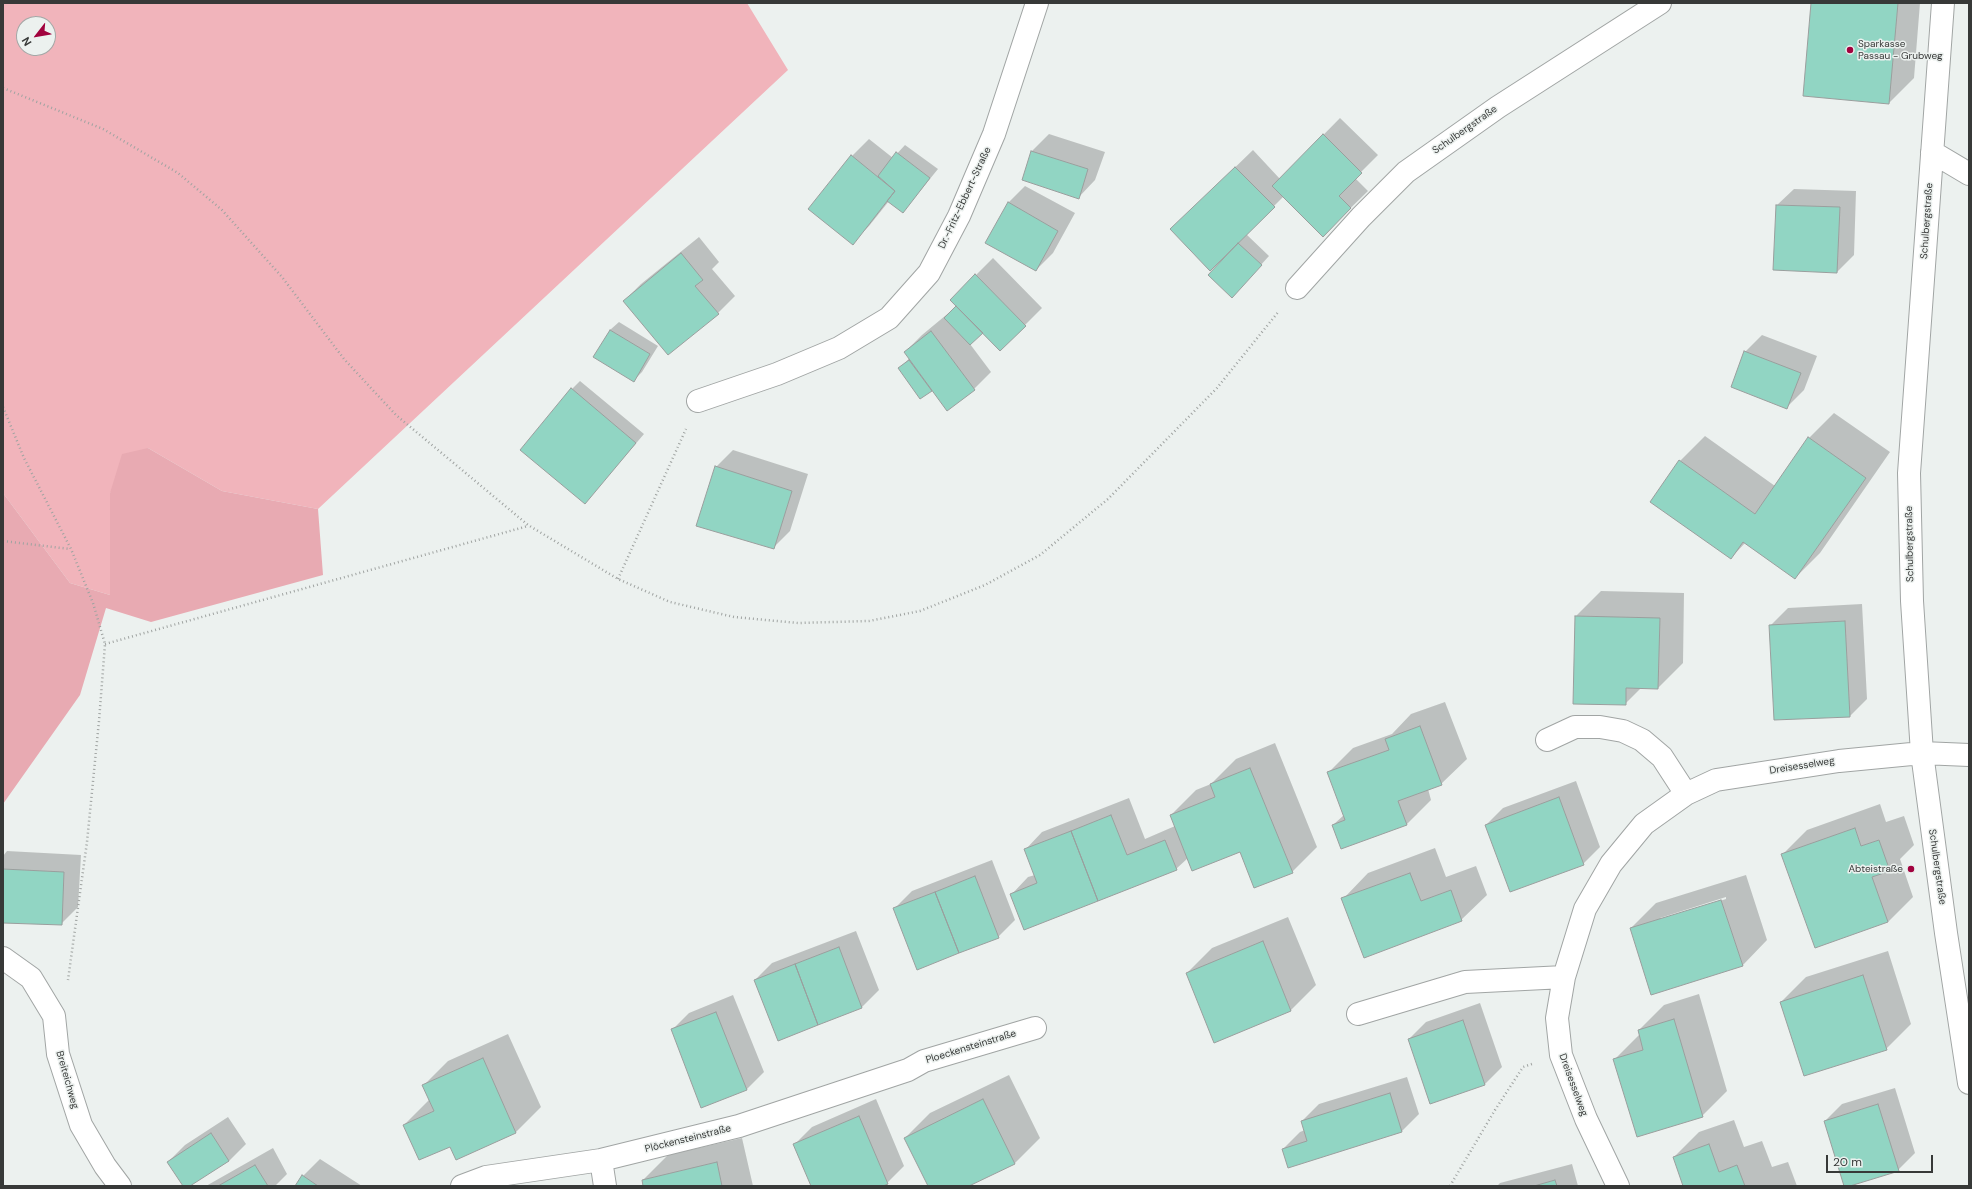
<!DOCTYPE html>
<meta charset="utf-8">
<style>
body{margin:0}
#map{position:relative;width:1972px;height:1189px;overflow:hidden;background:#ecf1ef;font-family:"DM Sans",sans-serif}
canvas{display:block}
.frame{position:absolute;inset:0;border:4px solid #373938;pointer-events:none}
.north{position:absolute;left:16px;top:16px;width:40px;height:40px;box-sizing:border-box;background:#ecf1ef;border:1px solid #a4a7a6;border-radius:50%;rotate:239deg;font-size:11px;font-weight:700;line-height:16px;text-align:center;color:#373938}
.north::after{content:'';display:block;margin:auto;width:14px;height:18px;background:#a1023e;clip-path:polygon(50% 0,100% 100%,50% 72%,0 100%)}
.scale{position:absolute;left:1826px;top:1155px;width:107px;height:18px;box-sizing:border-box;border:2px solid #373938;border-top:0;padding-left:5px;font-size:12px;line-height:14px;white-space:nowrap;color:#373938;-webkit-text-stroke:3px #ecf1ef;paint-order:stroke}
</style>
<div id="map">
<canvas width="1972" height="1189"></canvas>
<div class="frame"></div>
<div class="north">N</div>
<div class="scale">20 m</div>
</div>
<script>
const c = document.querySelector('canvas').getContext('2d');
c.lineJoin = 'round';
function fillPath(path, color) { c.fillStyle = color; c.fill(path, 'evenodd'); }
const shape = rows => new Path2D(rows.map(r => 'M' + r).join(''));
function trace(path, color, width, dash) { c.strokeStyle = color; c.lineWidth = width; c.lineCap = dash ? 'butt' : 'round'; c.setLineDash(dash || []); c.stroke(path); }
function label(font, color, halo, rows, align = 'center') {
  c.font = font + ' "DM Sans",sans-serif'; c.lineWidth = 3; c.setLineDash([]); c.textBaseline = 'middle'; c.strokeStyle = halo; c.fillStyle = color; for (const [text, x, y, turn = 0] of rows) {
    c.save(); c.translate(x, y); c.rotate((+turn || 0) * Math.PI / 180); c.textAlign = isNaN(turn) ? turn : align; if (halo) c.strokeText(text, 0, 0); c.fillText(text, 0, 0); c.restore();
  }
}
const green = shape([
 [3,3,747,3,788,70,318,509,222,491,148,448,110,493,110,595,70,583,3,493],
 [24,24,48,24,48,48,24,48]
]);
const forest = shape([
 [148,448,222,491,318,509,323,575,151,622,106,608,80,695,3,804,3,493,70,583,110,595,110,493,122,454]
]);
const shadow = shape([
 [1812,3,1920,3,1914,78,1889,103],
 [1340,118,1378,155,1355,178,1368,191,1323,235,1284,196,1246,234,1269,256,1240,288,1236,247,1189,212,1253,150,1280,179],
 [1049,134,1105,152,1095,180,1078,198,1023,179,1032,151],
 [869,139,893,158,905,145,938,169,903,212,889,201,869,226,852,243,810,209,852,156],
 [1025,186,1075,213,1053,253,1036,270,1008,203],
 [1794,189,1856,191,1854,255,1837,272,1776,206],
 [699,237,719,262,712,269,735,296,718,313,624,301,641,284],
 [993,258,1042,308,1000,350,983,332,970,344,991,372,974,389,947,409,932,389,920,398,899,368,910,358,905,352,922,335,957,306,951,300],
 [619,322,658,346,642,372,634,380,595,356,610,330],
 [1762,335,1817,356,1804,390,1787,407,1745,352],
 [580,381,644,434,585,503,572,389],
 [1834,413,1890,452,1820,553,1795,578,1745,543,1731,558,1680,461,1705,436,1775,486,1809,438],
 [733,450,808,474,790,531,773,548,716,467],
 [1601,591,1684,593,1683,663,1658,688,1642,687,1625,704,1574,703,1576,616],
 [1862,604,1867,699,1850,716,1775,719,1771,625,1788,608],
 [1445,702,1467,759,1441,784,1428,789,1431,800,1406,825,1333,825,1344,815,1328,773,1353,748,1392,734,1411,714],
 [1275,743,1317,847,1292,872,1240,851,1188,858,1176,869,1011,895,1028,877,1035,875,1025,850,1042,832,1129,798,1145,839,1175,826,1171,815,1196,790,1211,784,1236,759],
 [1576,781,1600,847,1583,864,1486,825,1503,808],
 [1880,804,1886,822,1904,816,1914,845,1900,859,1913,897,1888,922,1782,855,1807,830],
 [1435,848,1446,877,1476,866,1487,895,1461,920,1343,899,1368,873],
 [7,851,81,855,78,907,61,924,3,922,3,856],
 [992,860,1015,920,998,937,895,908,912,891],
 [1746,875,1767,940,1742,966,1631,928,1656,903],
 [1726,897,1726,899,1660,920,1660,918],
 [1288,917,1316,985,1291,1010,1215,1041,1187,973,1212,948],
 [856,931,879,990,862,1007,778,1039,755,980,772,963],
 [1888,951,1911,1024,1886,1049,1781,1002,1806,977],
 [1699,994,1727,1091,1702,1116,1615,1059,1640,1034,1639,1030,1664,1005],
 [733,995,764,1072,747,1089,672,1030,689,1013],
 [1480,1003,1502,1067,1485,1084,1431,1103,1409,1039,1426,1022],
 [508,1034,541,1107,516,1132,456,1158,450,1145,404,1125,430,1099,423,1086,448,1061],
 [1009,1075,1040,1138,1015,1163,967,1186,929,1186,905,1138,930,1113],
 [1407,1077,1419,1114,1402,1131,1288,1167,1283,1149,1300,1132,1305,1130,1302,1121,1319,1104],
 [1895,1088,1915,1153,1898,1170,1845,1186,1825,1121,1842,1104],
 [876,1099,904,1166,887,1183,881,1186,812,1186,795,1144,812,1127],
 [228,1117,246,1144,229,1161,188,1186,184,1186,168,1162,185,1145],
 [1734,1120,1744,1147,1762,1141,1772,1167,1788,1162,1797,1186,1684,1186,1674,1157,1699,1132],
 [742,1138,753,1186,644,1186,643,1180,668,1155],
 [273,1148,287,1174,275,1186,206,1186],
 [320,1159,362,1186,296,1186,303,1176],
 [1572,1164,1578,1186,1497,1186,1500,1183]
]);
const building = shape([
 [1811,3,1898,3,1889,104,1803,96,1811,3],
 [1323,134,1362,173,1339,196,1351,208,1323,237,1272,186,1323,134],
 [1031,151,1088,169,1079,199,1022,180,1031,151],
 [896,152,930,178,903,213,887,201,895,191,878,176,896,152],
 [851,155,895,191,853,245,808,209,851,155],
 [1235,167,1275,207,1210,271,1170,229,1235,167],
 [1008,202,1058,231,1036,271,985,243,1008,202],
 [1776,205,1840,207,1837,273,1773,270,1776,205],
 [1238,243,1262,265,1232,298,1208,275,1238,243],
 [681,253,703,280,695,286,719,314,668,355,623,301,681,253],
 [975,274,1026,326,1000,351,950,300,975,274],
 [956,306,983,333,970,345,944,318,956,306],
 [610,330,650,354,634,382,593,357,610,330],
 [931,331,975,390,947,411,904,352,931,331],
 [1744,351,1801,373,1787,409,1731,387,1744,351],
 [909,360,932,391,920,399,898,368,909,360],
 [571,388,636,443,585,504,520,450,571,388],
 [1808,437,1866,478,1795,579,1743,542,1731,559,1650,502,1679,460,1755,514,1808,437],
 [715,466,792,491,774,549,696,526,715,466],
 [1575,616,1660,618,1658,689,1626,688,1626,705,1573,704,1575,616],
 [1845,621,1850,717,1774,720,1769,625,1845,621],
 [1420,726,1442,785,1398,801,1407,825,1341,849,1332,825,1345,820,1327,772,1389,750,1385,739,1420,726],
 [1250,768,1293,873,1254,888,1240,852,1192,871,1170,815,1215,797,1210,784,1250,768],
 [1559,797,1584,865,1510,892,1485,825,1559,797],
 [1111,815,1127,855,1165,840,1177,870,1098,901,1071,831,1111,815],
 [1855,828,1861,846,1879,840,1890,871,1872,877,1888,922,1815,948,1781,854,1855,828],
 [1071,831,1098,901,1024,930,1010,894,1037,883,1024,849,1071,831],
 [3,869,64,872,62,925,3,923,3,869],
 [1410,873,1421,901,1451,890,1462,921,1364,958,1341,898,1410,873],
 [975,876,999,938,959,953,935,892,975,876],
 [935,892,959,953,917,970,893,908,935,892],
 [1721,900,1743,966,1651,995,1630,928,1721,900],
 [1263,941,1291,1011,1214,1043,1186,973,1263,941],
 [839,947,862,1008,818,1025,795,964,839,947],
 [795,964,818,1025,778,1041,754,980,795,964],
 [1863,975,1887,1050,1804,1076,1780,1002,1863,975],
 [716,1012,747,1090,701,1108,671,1029,716,1012],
 [1674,1019,1703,1117,1637,1137,1613,1059,1643,1050,1638,1030,1674,1019],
 [1463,1020,1485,1085,1430,1104,1408,1039,1463,1020],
 [483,1058,516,1133,456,1160,450,1147,419,1160,403,1125,434,1111,422,1085,483,1058],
 [1390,1093,1402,1132,1288,1168,1282,1149,1307,1141,1301,1121,1390,1093],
 [983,1099,1015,1164,969,1186,928,1186,904,1138,983,1099],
 [1878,1104,1899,1171,1850,1186,1844,1186,1824,1121,1878,1104],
 [859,1116,888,1184,883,1186,811,1186,793,1144,859,1116],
 [211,1133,229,1161,190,1186,183,1186,167,1162,211,1133],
 [1709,1144,1719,1172,1737,1165,1745,1186,1683,1186,1673,1157,1709,1144],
 [717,1162,722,1186,643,1186,642,1180,717,1162],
 [255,1165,268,1186,218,1186,255,1165],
 [302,1175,318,1186,295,1186,302,1175],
 [1555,1180,1557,1186,1534,1186,1555,1180]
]);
const path = shape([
 [3,88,103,129,178,173,222,210,282,277,344,359,396,415,528,525,618,579,670,602,734,617,798,623,869,621,920,611,985,585,1040,555,1108,499,1217,388,1279,311],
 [3,407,24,458,71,549,93,603,105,644,99,721,87,842,68,980],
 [3,541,70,549],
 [618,579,686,429],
 [105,644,528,526],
 [1450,1186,1495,1110,1523,1067,1532,1064]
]);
const minor = shape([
 [1943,3,1909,473,1912,601,1922,753,1946,933,1969,1083],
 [1932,152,1969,174],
 [1297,288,1361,217,1406,172,1498,107,1660,3],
 [698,401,777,374,839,348,889,318,929,273,959,216,994,134,1037,3],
 [1547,740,1575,727,1600,727,1623,731,1642,740,1662,757,1686,794],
 [3,958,31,978,54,1016,58,1054,81,1125,105,1166,120,1186],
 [1358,1014,1465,982,1564,977],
 [601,1160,605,1186],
 [462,1186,486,1177,601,1160,739,1126,908,1070,924,1061,1035,1028],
 [1618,1186,1586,1119,1561,1055,1557,1018,1564,977,1585,909,1611,864,1644,824,1686,794,1716,780,1839,761,1922,753,1969,755]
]);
const markers = [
 [1850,50,4,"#a1023e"],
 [1911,869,4,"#a1023e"]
];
const poiNames = [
 ["Sparkasse",1858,44],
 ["Passau - Grubweg",1858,56],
 ["Abteistraße",1903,869,"right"]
];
const streetNames = [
 ["Schulbergstraße",1465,130,-35],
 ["Dr.-Fritz-Ebbert-Straße",965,198,-65],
 ["Schulbergstraße",1927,221,-86],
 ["Schulbergstraße",1910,544,-91],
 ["Dreisesselweg",1802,766,-9],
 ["Schulbergstraße",1937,867,82],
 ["Ploeckensteinstraße",971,1047,-17],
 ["Breiteichweg",67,1080,74],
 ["Dreisesselweg",1573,1085,70],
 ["Plöckensteinstraße",688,1139,-14]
];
fillPath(green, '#f1b4bb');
fillPath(forest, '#e8aab2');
fillPath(shadow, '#0003');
fillPath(building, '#91d5c3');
trace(building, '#9a9e9d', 1);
trace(minor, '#a1a5a4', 24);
trace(path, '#9fa3a1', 2.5, [1, 3]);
trace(minor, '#fff', 22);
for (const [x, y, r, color] of markers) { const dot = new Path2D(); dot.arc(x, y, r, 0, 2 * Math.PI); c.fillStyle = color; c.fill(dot); trace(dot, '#ecf1ef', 1.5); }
label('10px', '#373938', '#ecf1ef', poiNames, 'left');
label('10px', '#373938', '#ecf1ef', streetNames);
</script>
